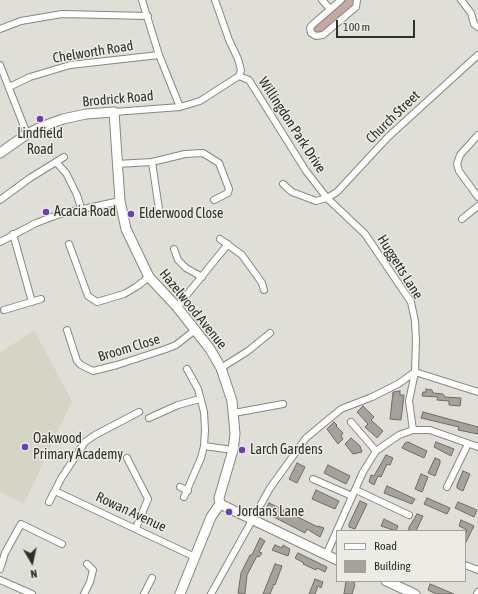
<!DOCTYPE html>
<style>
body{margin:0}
#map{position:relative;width:478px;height:594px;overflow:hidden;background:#e0dfd7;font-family:"Asap Condensed",sans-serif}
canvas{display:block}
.legend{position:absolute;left:336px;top:530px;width:130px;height:52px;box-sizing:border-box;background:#edece4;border:1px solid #a1a09a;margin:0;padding:5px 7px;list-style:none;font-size:12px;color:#2f2f2c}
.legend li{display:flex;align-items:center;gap:8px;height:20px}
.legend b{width:20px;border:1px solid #a1a09a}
.north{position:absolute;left:12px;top:542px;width:40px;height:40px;-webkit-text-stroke:3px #edece4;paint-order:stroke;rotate:171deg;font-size:11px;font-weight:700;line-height:16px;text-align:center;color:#2f2f2c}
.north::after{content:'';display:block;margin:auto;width:14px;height:18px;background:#2f2f2c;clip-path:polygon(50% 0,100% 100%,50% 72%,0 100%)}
.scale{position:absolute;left:336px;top:20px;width:79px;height:18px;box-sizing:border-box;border:2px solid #2f2f2c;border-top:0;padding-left:5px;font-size:12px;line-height:14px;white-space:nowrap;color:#2f2f2c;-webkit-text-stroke:3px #edece4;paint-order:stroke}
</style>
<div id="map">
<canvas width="478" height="594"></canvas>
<ul class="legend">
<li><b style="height:5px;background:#fff"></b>Road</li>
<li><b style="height:11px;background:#a7a19b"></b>Building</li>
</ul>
<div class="north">N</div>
<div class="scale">100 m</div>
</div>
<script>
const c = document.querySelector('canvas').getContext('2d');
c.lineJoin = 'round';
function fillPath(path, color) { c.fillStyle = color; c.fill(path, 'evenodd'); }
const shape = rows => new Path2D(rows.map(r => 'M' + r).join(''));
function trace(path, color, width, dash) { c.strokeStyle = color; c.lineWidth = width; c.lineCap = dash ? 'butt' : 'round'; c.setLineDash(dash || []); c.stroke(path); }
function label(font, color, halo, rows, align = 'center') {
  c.font = font + ' "Asap Condensed",sans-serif'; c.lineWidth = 3; c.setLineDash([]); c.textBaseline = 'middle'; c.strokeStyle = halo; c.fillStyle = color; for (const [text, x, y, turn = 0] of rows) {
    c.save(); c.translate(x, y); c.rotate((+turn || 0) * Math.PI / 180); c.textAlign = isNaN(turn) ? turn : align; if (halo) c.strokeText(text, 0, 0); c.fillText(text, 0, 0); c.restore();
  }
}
const built = shape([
 [34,330,72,401,24,504,0,492,0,353]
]);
const green = shape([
 [341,0,357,0,358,2,323,35,311,33,312,25]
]);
const building = shape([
 [426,389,432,390,433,393,443,394,445,397,461,398,460,406,449,405,449,401,437,400,438,397,422,396,423,392,426,392,426,389],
 [400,391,400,395,404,395,401,420,390,419,393,392,400,391],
 [363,406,374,417,371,420,383,431,377,438,365,427,368,424,357,412,363,406],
 [423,412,478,427,478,434,458,430,459,427,421,418,423,412],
 [334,422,337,425,336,426,343,433,341,436,343,439,338,444,327,429,334,422],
 [351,438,360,446,362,452,353,454,345,444,351,438],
 [408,442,427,451,424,458,402,448,405,443,408,442],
 [436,442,454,449,451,456,434,447,436,442],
 [386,455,393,458,390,465,387,464,381,477,378,476,374,485,369,482,371,475,374,476,386,455],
 [435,458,440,460,440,463,435,476,428,473,435,458],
 [297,463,305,467,297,483,289,479,297,463],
 [328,465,350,476,346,484,324,473,328,465],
 [463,471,470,474,463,491,457,488,457,485,463,471],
 [421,474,428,477,422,492,415,489,421,474],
 [387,486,415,499,412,504,384,493,387,486],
 [316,490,339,501,335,509,312,499,316,490],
 [427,498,450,508,447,514,424,504,427,498],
 [360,501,367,504,355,529,349,527,349,524,360,501],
 [458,502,477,510,474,517,455,508,458,502],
 [269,503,318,527,318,526,324,528,320,537,307,529,305,533,264,512,269,503],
 [417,514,423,516,416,531,413,531,408,529,417,514],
 [384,519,398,526,396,531,381,526,384,519],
 [461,520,474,526,465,544,465,535,467,530,459,526,461,520],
 [260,538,265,541,259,552,262,553,259,557,257,556,247,575,245,594,238,593,241,573,250,555,252,555,260,538],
 [275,545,282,548,283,545,290,549,288,556,272,550,275,545],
 [298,553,327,567,325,572,317,568,316,570,303,564,304,563,295,558,298,553],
 [275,564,282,566,275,585,274,584,270,594,263,594,275,564],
 [315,579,323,582,321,588,318,586,315,594,309,594,315,579],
 [346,581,355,581,354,584,355,585,352,594,344,594,346,581],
 [430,584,454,594,436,594,428,590,430,584]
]);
const street = shape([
 [142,0,159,55,180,107],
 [322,0,330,9],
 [341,0,312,25,310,28,311,33,316,36,323,35,356,7,357,0],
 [461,0,471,13,474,24,478,27],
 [0,29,21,21,62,14,148,16],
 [0,65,27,134],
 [239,76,249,80,306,171,327,198,365,234,411,302,415,321,416,341,415,372,409,401,413,430],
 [9,87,30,77,70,65,159,55],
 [114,112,180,107,200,101,239,76,241,70,238,59,229,40,215,0],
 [478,135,460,155,457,164,459,171,478,197],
 [56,162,66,173,77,195,81,208],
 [152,162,159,209],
 [117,164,152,162,185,154,203,153,219,163,229,189,228,193,214,200],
 [283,184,292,192,316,201,327,198,337,192,388,137,478,55],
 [0,200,30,178,64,157],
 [462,219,478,206],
 [13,234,32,302],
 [220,239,242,255,262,283,264,290],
 [0,242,36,223,60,214,120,201],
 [69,244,88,296,97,302,124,294,136,287,149,277],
 [174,249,178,260,186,268,202,277],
 [177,307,228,244],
 [4,310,41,299],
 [67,330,77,361,81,365,93,371,117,365,166,349,176,345,195,330],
 [221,368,248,351,270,333],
 [415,372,478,392],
 [234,413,283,404],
 [149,418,178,405,200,399],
 [351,422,376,451],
 [204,446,233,450],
 [127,458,148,499,136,528],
 [313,479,352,496],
 [180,487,188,491],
 [447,487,468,444],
 [356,490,409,515],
 [55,491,195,557],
 [184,497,201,458,204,446,205,430,204,412,198,389,187,369],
 [49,502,62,477,85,442,95,435,139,412],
 [326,555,363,472,376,451,399,435,413,430,430,430,478,447],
 [465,565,478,570],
 [0,569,5,553,21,524,62,544],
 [0,580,32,594],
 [84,594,90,582,93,570,87,564],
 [144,594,152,578],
 [211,594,270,488,306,438,341,409,372,397,398,384,415,372],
 [477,594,478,592]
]);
const secondary = shape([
 [0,153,27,134,41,127,63,119,86,114,114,112,120,201,126,229,149,277,177,307,210,349,221,368,232,401,235,434,233,450,219,498,220,504,211,517,180,594],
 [220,504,337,560],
 [386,581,415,594]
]);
const markers = [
 [40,119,4,"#693eb6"],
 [46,212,4,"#693eb6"],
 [131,214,4,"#693eb6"],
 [25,447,4,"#693eb6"],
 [242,450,4,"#693eb6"],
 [229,512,4,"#693eb6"]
];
const streetNames = [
 ["Chelworth Road",93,52,-9],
 ["Brodrick Road",118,99,-5],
 ["Church Street",393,117,-44],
 ["Willingdon Park Drive",292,125,57],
 ["Huggetts Lane",400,267,58],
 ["Hazelwood Avenue",193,309,51],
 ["Broom Close",129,348,-17],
 ["Rowan Avenue",131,512,25]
];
const poiNames = [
 ["Lindfield",40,134,"center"],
 ["Road",40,150,"center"],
 ["Acacia Road",54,212],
 ["Elderwood Close",139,214],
 ["Oakwood",33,439],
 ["Primary Academy",33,455],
 ["Larch Gardens",250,450],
 ["Jordans Lane",237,512]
];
fillPath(built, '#d6d4c5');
fillPath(green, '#c4a8a1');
fillPath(building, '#a7a19b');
trace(building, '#6f6a64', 1);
trace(street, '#87867f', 8);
trace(secondary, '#87867f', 11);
trace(street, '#fff', 6);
trace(secondary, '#fff', 9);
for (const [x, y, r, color] of markers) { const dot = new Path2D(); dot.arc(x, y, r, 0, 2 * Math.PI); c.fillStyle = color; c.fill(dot); trace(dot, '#edece4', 1.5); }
label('14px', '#2f2f2c', '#edece4', streetNames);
label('14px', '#2f2f2c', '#edece4', poiNames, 'left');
</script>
